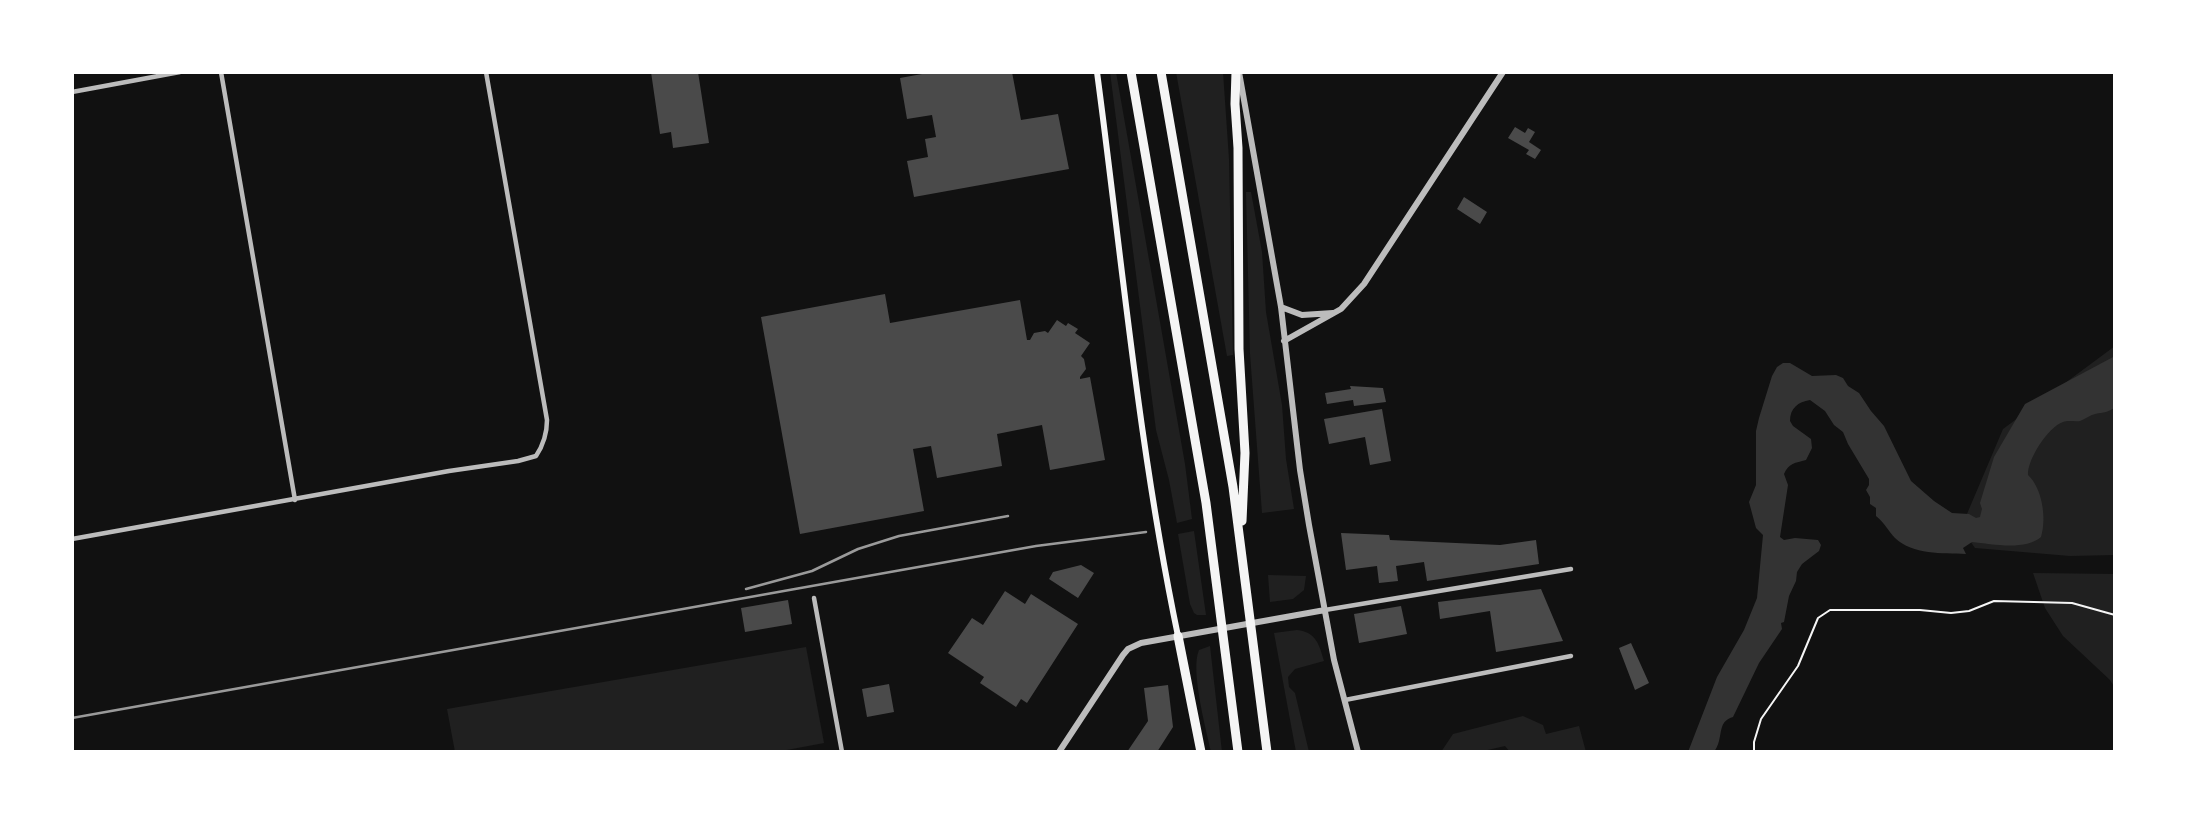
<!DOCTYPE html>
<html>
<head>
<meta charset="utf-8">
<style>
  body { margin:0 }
  #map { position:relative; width:2187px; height:824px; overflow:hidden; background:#111; font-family:Poppins,sans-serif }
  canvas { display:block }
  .frame { position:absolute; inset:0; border:74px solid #fff; pointer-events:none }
</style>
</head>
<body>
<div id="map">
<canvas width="2187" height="824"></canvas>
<div class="frame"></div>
</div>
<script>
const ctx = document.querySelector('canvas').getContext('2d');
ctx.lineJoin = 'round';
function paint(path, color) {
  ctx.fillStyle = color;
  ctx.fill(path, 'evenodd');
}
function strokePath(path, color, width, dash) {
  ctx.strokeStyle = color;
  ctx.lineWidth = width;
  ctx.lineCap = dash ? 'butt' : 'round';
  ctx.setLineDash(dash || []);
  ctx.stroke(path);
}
paint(new Path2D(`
  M 1110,72 L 1116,72 L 1185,464 L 1192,519 L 1177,523 L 1169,480 L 1156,430 Z
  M 1176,72 L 1223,72 L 1229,159 L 1233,355 L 1227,356 Z
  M 1246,192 L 1251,192 L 1262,252 L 1266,312 L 1282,405 L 1286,459 L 1294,509 L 1262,513 L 1250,354 Z
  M 2115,346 L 2115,555 L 2070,556 L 1975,548 L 1961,528 L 2003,429 Z
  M 1194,531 L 1206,615 L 1197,615 L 1194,613 L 1190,604 L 1178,534 Z
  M 2033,573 L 2115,574 L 2115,688 L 2110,680 L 2063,636 L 2045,608 Z
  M 1268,575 L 1306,576 L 1304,590 L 1293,599 L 1270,602 Z
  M 1297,630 C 1316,632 1319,644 1324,661 L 1295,669 L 1288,677 L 1289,687 L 1295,693 L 1309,752 L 1296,752 L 1274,633 Z
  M 1210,646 L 1222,752 L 1211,752 C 1206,729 1190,670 1199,650 Z
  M 806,647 L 824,743 L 776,752 L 455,752 L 447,709 Z
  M 1523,716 L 1543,725 L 1546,734 L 1579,726 L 1586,752 L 1510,752 L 1505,746 L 1479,752 L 1441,752 L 1453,734 Z`), '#202020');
paint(new Path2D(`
  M 2115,356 L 2115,407 C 2108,413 2104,412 2095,414 C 2090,415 2085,419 2080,421 C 2075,422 2068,420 2063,422 C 2048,427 2027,460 2028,475 C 2042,488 2047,518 2041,537 C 2025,551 1992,544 1972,542 L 1963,548 L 1966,554 C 1942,553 1913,555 1895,538 C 1888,531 1885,523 1876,516 L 1876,508 L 1870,504 L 1870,497 L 1866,490 L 1869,485 L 1869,479 L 1848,444 L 1843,432 L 1834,425 L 1825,411 L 1810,400 C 1798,402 1790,408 1790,421 L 1793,426 L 1811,439 L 1812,448 L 1806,460 C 1795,463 1789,463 1784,474 L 1788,485 L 1780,537 L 1784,540 L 1795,538 L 1818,540 L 1821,545 L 1819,551 L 1802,564 L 1797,572 L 1796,581 L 1789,596 L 1784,622 L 1781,623 L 1782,629 L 1759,663 L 1733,717 C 1720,721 1722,730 1719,741 C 1718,745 1716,749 1714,752 L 1688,752 L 1717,677 L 1744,630 L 1757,598 L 1763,535 L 1756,528 L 1749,502 L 1756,485 L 1756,431 L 1759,418 L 1772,376 L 1777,367 L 1783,363 L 1790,363 L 1812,376 L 1836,375 L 1843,378 L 1848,386 L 1859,393 L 1871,411 L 1884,426 L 1911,481 L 1934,501 L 1952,513 L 1969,514 L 1976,518 L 1980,517 L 1982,509 L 1980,503 L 1994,457 L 2025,404 Z`), '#333');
paint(new Path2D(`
  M 651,72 L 698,72 L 709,143 L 673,148 L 671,132 L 660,134 Z
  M 933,72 L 1012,72 L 1021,120 L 1058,114 L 1069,169 L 914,197 L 907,161 L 928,157 L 925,139 L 936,137 L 932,115 L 907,119 L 900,78 Z
  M 1515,127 L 1525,133 L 1528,128 L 1535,132 L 1529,142 L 1541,150 L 1535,159 L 1526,154 L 1529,150 L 1508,138 Z
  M 1464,197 L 1487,212 L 1480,224 L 1457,209 Z
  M 885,294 L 890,323 L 1020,300 L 1027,340 L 1030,340 L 1034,333 L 1045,331 L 1048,333 L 1057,320 L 1066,326 L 1068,323 L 1078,329 L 1075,333 L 1090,343 L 1081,356 L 1084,359 L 1086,369 L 1080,377 L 1080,379 L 1090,377 L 1105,460 L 1050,470 L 1042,425 L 997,434 L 1002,466 L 937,478 L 931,446 L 913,449 L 924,511 L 800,534 L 761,317 Z
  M 1350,386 L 1383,388 L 1386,402 L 1354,406 L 1353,400 L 1327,404 L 1325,393 L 1351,389 Z
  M 1382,409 L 1391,461 L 1370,465 L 1365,437 L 1329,444 L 1324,419 Z
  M 1341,533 L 1389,535 L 1390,540 L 1500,545 L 1536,540 L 1539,564 L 1427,581 L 1424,562 L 1396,566 L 1398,581 L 1379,583 L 1377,566 L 1346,570 Z
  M 1081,565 L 1094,573 L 1078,598 L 1049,579 L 1053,572 Z
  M 1541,589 L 1563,641 L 1496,652 L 1490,611 L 1440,619 L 1438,602 Z
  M 1005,591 L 1025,604 L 1031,594 L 1078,624 L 1027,703 L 1021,699 L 1016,707 L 980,683 L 984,677 L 948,653 L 972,618 L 983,625 Z
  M 788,600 L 792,624 L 745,632 L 741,608 Z
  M 1401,606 L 1407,634 L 1359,643 L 1354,614 Z
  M 1631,643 L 1649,683 L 1635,690 L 1619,648 Z
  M 889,684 L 894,712 L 867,717 L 862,689 Z
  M 1168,685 L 1173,727 L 1157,752 L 1127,752 L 1148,721 L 1144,688 Z`), '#4a4a4a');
strokePath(new Path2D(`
  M 1754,752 L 1754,742 L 1761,719 L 1798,666 L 1818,618 L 1830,610 L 1920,610 L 1951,613 L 1969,611 L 1994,601 L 2034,602 L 2072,603 L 2115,615`), '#f5f5f5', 2);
strokePath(new Path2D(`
  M 221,72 L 295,500
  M 72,92 L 180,72
  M 72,539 L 449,471 L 518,461 L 536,456 C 544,444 547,434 547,420 L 486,72
  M 814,598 L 842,752
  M 1325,610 L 1571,569
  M 1345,700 L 1571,656`), '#bcbcbc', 4.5);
strokePath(new Path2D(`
  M 1239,72 L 1281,307 L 1300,470 L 1309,525 L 1334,660 L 1358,752
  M 1281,307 L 1302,315 L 1333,313
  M 1284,341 L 1341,309 L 1364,284 L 1503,72
  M 1059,752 L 1123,655 L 1128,649 L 1141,643 L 1325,610`), '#bcbcbc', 6);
strokePath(new Path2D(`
  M 1097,72 C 1122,260 1139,450 1178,636`), '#f5f5f5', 6);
strokePath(new Path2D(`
  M 1131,72 L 1206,503 L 1238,752
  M 1161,72 L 1233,487 L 1267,752
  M 1236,72 L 1235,104 L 1238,148 L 1239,349 L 1245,453 L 1242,521
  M 1178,636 L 1201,752`), '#f5f5f5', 9);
strokePath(new Path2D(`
  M 746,589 L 812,571 L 858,549 L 899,536 L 1008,516
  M 72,718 L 1036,546 L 1146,532`), '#9a9a9a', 2.5);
</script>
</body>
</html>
